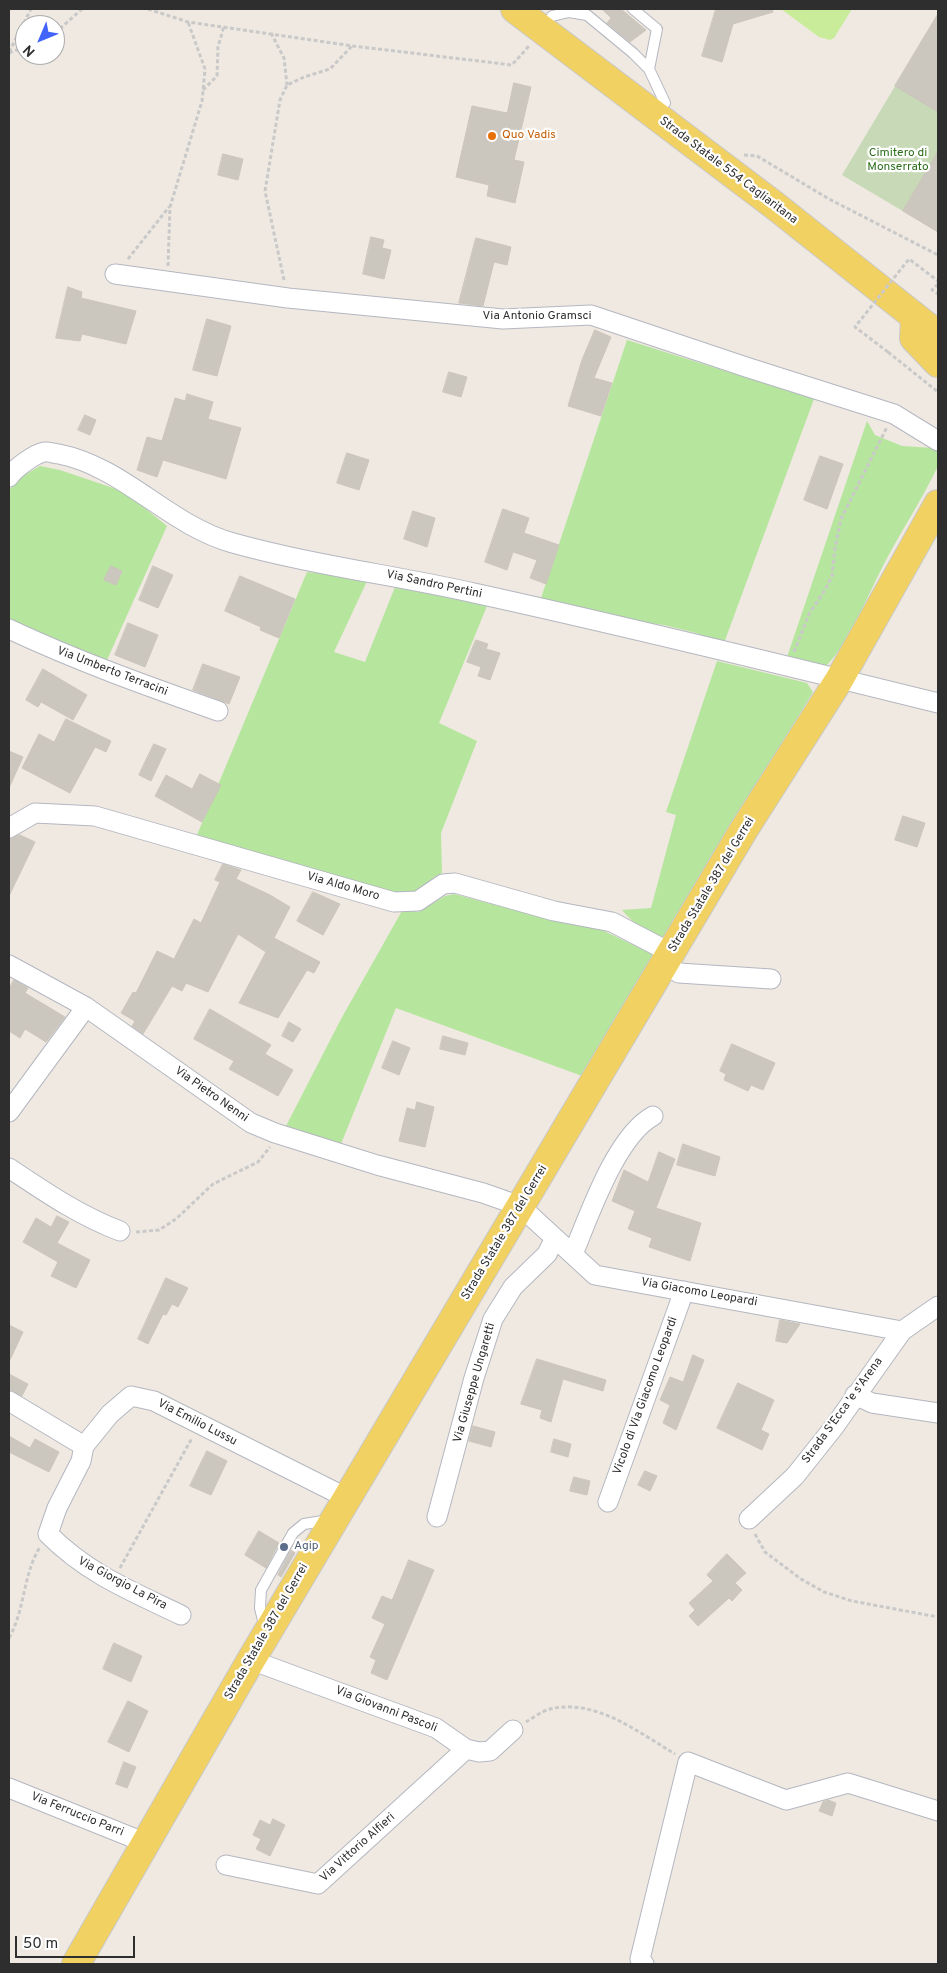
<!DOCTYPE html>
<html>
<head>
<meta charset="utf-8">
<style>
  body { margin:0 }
  #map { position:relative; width:947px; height:1973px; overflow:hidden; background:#efe9e1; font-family:Overpass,sans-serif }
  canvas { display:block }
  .frame { position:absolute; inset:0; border:10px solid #2e2e2e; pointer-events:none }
  .north { position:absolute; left:15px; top:15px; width:50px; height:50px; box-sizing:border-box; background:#fff; border:1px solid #ababab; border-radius:50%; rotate:225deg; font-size:14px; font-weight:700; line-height:20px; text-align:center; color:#2e2e2e }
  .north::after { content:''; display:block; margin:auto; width:18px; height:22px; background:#4264fb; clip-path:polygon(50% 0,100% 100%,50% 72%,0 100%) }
  .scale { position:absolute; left:15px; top:1936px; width:120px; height:22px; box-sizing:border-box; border:2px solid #2e2e2e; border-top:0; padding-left:6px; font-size:15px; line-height:18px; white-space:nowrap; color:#2e2e2e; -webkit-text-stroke:4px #fff; paint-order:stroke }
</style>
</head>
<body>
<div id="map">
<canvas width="947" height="1973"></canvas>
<div class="frame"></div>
<div class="north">N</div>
<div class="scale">50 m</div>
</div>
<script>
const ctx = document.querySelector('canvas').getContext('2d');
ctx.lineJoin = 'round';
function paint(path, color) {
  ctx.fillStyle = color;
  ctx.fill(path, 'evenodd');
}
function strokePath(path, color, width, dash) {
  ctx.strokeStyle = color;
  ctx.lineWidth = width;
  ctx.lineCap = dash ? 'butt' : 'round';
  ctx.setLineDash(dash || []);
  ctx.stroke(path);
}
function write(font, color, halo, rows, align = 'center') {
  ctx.font = font + ' Overpass,sans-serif';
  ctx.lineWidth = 4.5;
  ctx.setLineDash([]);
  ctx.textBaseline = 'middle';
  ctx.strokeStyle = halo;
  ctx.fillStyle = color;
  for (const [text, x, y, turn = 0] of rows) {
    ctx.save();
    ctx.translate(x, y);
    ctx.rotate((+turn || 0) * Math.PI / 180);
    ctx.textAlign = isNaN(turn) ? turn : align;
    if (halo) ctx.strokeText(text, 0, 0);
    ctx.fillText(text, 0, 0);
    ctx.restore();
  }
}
paint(new Path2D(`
  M 627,340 L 814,399 L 724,643 L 696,633 L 664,625 L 630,621 L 541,598 Z
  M 867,421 L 875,435 L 902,446 L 933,448 L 938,452 L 938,466 C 922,500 901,531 884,564 C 867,596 849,645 823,669 L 786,660 Z
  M 40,466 L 60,470 L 125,492 L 167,526 L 107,660 L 53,641 L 9,619 L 9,490 L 23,476 Z
  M 307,572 L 368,579 L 334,652 L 365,662 L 395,587 L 487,606 L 439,723 L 477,741 L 441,833 L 442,873 L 434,877 L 422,891 L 406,895 L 364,885 L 197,835 Z
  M 717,661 L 807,683 L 813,692 L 663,939 C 646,932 634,924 622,910 L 651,908 L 676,815 L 666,812 Z
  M 454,894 L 563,923 L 600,929 L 658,957 L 585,1077 L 396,1008 L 341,1144 L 285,1128 L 341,1019 L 403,909 L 418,912 L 445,896 Z`), '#b6e59e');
paint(new Path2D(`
  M 938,14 L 938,232 L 842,175 Z`), '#c8d9b8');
paint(new Path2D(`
  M 781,9 L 852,9 L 834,38 L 830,40 L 819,37 Z`), '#c9ec9a');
const building = new Path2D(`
  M 602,9 L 621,9 L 646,30 L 630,42 L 607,23 L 611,18 Z
  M 716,9 L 772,9 L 773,12 L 733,24 L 722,62 L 702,56 Z
  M 938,14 L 938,112 L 895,86 Z
  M 514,83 L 531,87 L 514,160 L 524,162 L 515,203 L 487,196 L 489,185 L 456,177 L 472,106 L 507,113 Z
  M 938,152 L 938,232 L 903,211 Z
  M 223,154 L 243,159 L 238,180 L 218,175 Z
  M 371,237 L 384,240 L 382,248 L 391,250 L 384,279 L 363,274 Z
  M 476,238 L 511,247 L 507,265 L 494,262 L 483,306 L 459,303 Z
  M 68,287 L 82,292 L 81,298 L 136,311 L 126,344 L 82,334 L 80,341 L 56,338 Z
  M 207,319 L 231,326 L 217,376 L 193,370 Z
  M 595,330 L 611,337 L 594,378 L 612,383 L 601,416 L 568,406 L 582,360 Z
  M 449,372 L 467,377 L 461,397 L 443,392 Z
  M 187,394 L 213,402 L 208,419 L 241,428 L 226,479 L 163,460 L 157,477 L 137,470 L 147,437 L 162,441 L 175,398 L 185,401 Z
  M 85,415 L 96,420 L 90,435 L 78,430 Z
  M 347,453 L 369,460 L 359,490 L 337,483 Z
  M 820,456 L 843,464 L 827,509 L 804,500 Z
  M 503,509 L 529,518 L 524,533 L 559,545 L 546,584 L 530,578 L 537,560 L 513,552 L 507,570 L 485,562 Z
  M 413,511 L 435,518 L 427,547 L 404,539 Z
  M 111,566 L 122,571 L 116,585 L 104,580 Z
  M 153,566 L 173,575 L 158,608 L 139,600 Z
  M 240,576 L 295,599 L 279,638 L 260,630 L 261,627 L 225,611 Z
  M 128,623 L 158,635 L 145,667 L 115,655 Z
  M 476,640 L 488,644 L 486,649 L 500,653 L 490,680 L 478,676 L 481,667 L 467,662 Z
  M 203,664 L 240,677 L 229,704 L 193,690 Z
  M 43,669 L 87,695 L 73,720 L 41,702 L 38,707 L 26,700 Z
  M 66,719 L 111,741 L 106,752 L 95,747 L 70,793 L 22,768 L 39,734 L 54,742 Z
  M 154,744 L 166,749 L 151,781 L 139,775 Z
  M 9,751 L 23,757 L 9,788 Z
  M 200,774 L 221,785 L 202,822 L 155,796 L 166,775 L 192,789 Z
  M 903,816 L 925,823 L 917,847 L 895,840 Z
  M 20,835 L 35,842 L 9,896 L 9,839 Z
  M 223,864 L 241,870 L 236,879 L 270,895 L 290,907 L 274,938 L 320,962 L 314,973 L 307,970 L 278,1018 L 239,1003 L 266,952 L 238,934 L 208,992 L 186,983 L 182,991 L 172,986 L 143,1034 L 132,1026 L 135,1021 L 121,1013 L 133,992 L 136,993 L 157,951 L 174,959 L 194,919 L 201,923 L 220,882 L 215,880 Z
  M 313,892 L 340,904 L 323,935 L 297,921 Z
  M 14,980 L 28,988 L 25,993 L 65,1017 L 46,1042 L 25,1029 L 20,1038 L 9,1031 L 9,989 Z
  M 210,1009 L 271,1045 L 265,1054 L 293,1070 L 278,1096 L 229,1069 L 234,1061 L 194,1039 Z
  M 289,1022 L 301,1029 L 293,1042 L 282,1036 Z
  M 443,1036 L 468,1043 L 465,1055 L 440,1049 Z
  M 393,1041 L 410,1048 L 399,1075 L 382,1068 Z
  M 732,1044 L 775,1063 L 763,1090 L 751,1085 L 748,1091 L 724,1080 L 726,1074 L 720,1071 Z
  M 417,1102 L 434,1107 L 425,1147 L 399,1141 L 407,1108 L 415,1110 Z
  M 683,1144 L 720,1157 L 715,1176 L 677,1165 Z
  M 659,1152 L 675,1159 L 656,1208 L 701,1223 L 690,1261 L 649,1247 L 652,1238 L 628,1229 L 635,1211 L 612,1201 L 624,1170 L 648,1182 Z
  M 57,1216 L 69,1222 L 57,1243 L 90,1260 L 76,1288 L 51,1276 L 58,1262 L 23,1242 L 36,1218 L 51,1227 Z
  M 166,1278 L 188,1288 L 178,1307 L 172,1304 L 166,1315 L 163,1314 L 148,1344 L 138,1339 Z
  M 780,1320 L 800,1324 L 787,1343 L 776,1341 Z
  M 9,1325 L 23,1332 L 9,1362 Z
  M 693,1355 L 704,1360 L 676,1430 L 663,1423 L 670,1405 L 660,1400 L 670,1377 L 683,1382 Z
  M 537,1359 L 606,1380 L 603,1391 L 563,1379 L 551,1422 L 540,1418 L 542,1410 L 521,1404 Z
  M 9,1374 L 28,1384 L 22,1396 L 9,1390 Z
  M 738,1383 L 774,1400 L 761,1430 L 769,1434 L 762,1450 L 717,1428 Z
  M 473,1426 L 495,1432 L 491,1447 L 469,1441 Z
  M 9,1436 L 30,1448 L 35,1439 L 59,1452 L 49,1472 L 9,1452 Z
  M 554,1439 L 571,1444 L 568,1457 L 551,1452 Z
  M 207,1451 L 227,1461 L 211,1495 L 190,1486 Z
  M 645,1471 L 657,1476 L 650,1491 L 638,1485 Z
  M 574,1477 L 590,1481 L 587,1495 L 570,1491 Z
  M 259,1531 L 279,1543 L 266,1568 L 245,1555 Z
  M 291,1550 L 295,1553 L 281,1577 L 278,1575 Z
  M 727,1554 L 746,1573 L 735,1583 L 742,1590 L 732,1601 L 729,1598 L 698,1626 L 689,1616 L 695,1610 L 689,1603 L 713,1581 L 707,1575 Z
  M 409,1560 L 434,1570 L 387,1680 L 371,1673 L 376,1660 L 370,1657 L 385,1624 L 372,1618 L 382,1596 L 392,1600 Z
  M 114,1643 L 142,1656 L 131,1682 L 103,1669 Z
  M 128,1701 L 148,1711 L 129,1752 L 108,1742 Z
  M 124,1762 L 136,1767 L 127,1788 L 116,1784 Z
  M 828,1800 L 836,1803 L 832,1816 L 819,1811 L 823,1802 Z
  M 273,1819 L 285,1825 L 270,1856 L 256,1849 L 261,1839 L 253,1835 L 260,1820 L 270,1825 Z`);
paint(building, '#cbc7bf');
strokePath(building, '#cbc5ba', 1);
const service = new Path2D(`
  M 633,9 L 657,29 L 649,69
  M 552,16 L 569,12 L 587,15 L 633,53 L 649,69 L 665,103
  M 265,1628 L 260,1608 L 261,1590 L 293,1533 L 304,1524 L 329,1520`);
const minor = new Path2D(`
  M 115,274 L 288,298 L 503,319 L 591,315 L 746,367 L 894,414 L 938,441
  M 9,477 C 14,469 34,454 44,452 C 48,451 55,454 59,454 C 124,467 170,526 233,543 C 312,565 394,575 474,593 C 629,627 784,665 938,703
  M 9,629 C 77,661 147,686 218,711
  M 9,828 L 35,813 L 95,816 L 394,902 L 418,901 L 443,884 L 455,883 L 554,911 L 612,922 L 671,953
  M 664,964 L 679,973 L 771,979
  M 9,965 L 86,1007 L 251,1123 L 275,1133 L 377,1165 L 483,1193 L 520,1206 L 595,1275 L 902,1331
  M 9,1112 L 86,1007
  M 9,1168 C 45,1192 80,1216 120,1231
  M 573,1254 C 589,1216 616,1136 653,1116
  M 855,1395 L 872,1403 L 938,1413
  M 9,1401 L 84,1446 L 110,1414 L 131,1396 L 154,1401 L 347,1498
  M 84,1446 L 81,1461 L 57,1508 L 48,1534 C 88,1574 131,1591 181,1615
  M 608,1502 L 684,1291
  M 437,1517 L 474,1378 L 493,1319 L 513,1287 L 547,1254 L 555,1238
  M 749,1519 L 795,1476 L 834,1427 L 902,1331 L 938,1306
  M 251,1660 L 436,1728 L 466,1749 L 479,1752 L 490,1751 L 513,1730
  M 9,1788 L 146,1843
  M 226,1865 L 318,1884 L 466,1749
  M 644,1964 L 640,1959 L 688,1762 L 786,1800 L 848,1783 L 938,1811`);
const primary = new Path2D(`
  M 515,9 L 774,205 L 938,335
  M 915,318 L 914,338 L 938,363
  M 76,1964 L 251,1660 L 743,831 L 839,680 L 938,504`);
strokePath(service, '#b4b7c1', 12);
strokePath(minor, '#b4b7c1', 21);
strokePath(primary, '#c9c9c9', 30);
strokePath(new Path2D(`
  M 148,9 L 188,22 L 353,46 L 512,65 L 529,46
  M 55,33 L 82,9
  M 271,33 L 284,58 L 287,85
  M 9,52 L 31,9
  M 9,53 L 25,47
  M 203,90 L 217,76 L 218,47 L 224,26
  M 744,155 L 757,156 L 829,199 L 938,255
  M 128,259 L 169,207
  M 168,266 L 170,207 L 202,101 L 205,69 L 188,22
  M 284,280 L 265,191 L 280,100 L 287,85 L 304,77 L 330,69 L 352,46
  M 938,284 L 932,290 L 938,294
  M 888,352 L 938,392
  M 794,652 L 809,614 L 825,590 L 832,576 L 835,548 L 841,519 L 887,427
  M 136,1232 L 159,1230 L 176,1219 L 213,1184 L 258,1162 L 270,1147
  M 755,1534 L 765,1552 L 801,1579 L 824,1592 L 852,1601 L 938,1617
  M 120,1568 L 192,1438
  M 9,1638 C 25,1610 23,1574 40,1547
  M 526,1722 C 533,1718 542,1711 550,1709 C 595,1698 638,1732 675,1754`), '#c9c9c9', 3, [4, 2.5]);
strokePath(service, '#fff', 10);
strokePath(minor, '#fff', 19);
strokePath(primary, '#f2d163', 28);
strokePath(new Path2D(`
  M 888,352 L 855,327 L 909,259 L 938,281`), '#c9c9c9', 3, [4, 2.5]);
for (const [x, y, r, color] of [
  [492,136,5,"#e8710a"],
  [284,1547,5,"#5c6f8a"]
]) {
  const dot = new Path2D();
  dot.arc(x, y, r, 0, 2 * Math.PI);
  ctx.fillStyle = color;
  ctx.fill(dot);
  strokePath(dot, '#fff', 2);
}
write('12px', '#c56008', '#fff', [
  ["Quo Vadis",502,136]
], 'left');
write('12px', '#2c6e1b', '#fff', [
  ["Cimitero di",898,154],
  ["Monserrato",898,168]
]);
write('12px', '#2e2e2e', '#fff', [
  ["Strada Statale 554 Cagliaritana",728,171,37],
  ["Via Antonio Gramsci",537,317],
  ["Via Sandro Pertini",434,585,12],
  ["Via Umberto Terracini",112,672,21],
  ["Strada Statale 387 del Gerrei",712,885,-59],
  ["Via Aldo Moro",343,887,16],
  ["Via Pietro Nenni",211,1095,35],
  ["Strada Statale 387 del Gerrei",505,1233,-59],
  ["Via Giacomo Leopardi",699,1293,10],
  ["Via Giuseppe Ungaretti",475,1383,-74],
  ["Vicolo di Via Giacomo Leopardi",646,1396,-70],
  ["Strada S'Ecca 'e s'Arena",843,1411,-54],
  ["Via Emilio Lussu",197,1423,27],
  ["Via Giorgio La Pira",122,1584,28],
  ["Strada Statale 387 del Gerrei",267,1632,-60],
  ["Via Giovanni Pascoli",386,1710,21],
  ["Via Ferruccio Parri",77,1815,22],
  ["Via Vittorio Alfieri",358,1848,-42]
]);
write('12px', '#4e5e75', '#fff', [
  ["Agip",294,1547]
], 'left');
</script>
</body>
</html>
